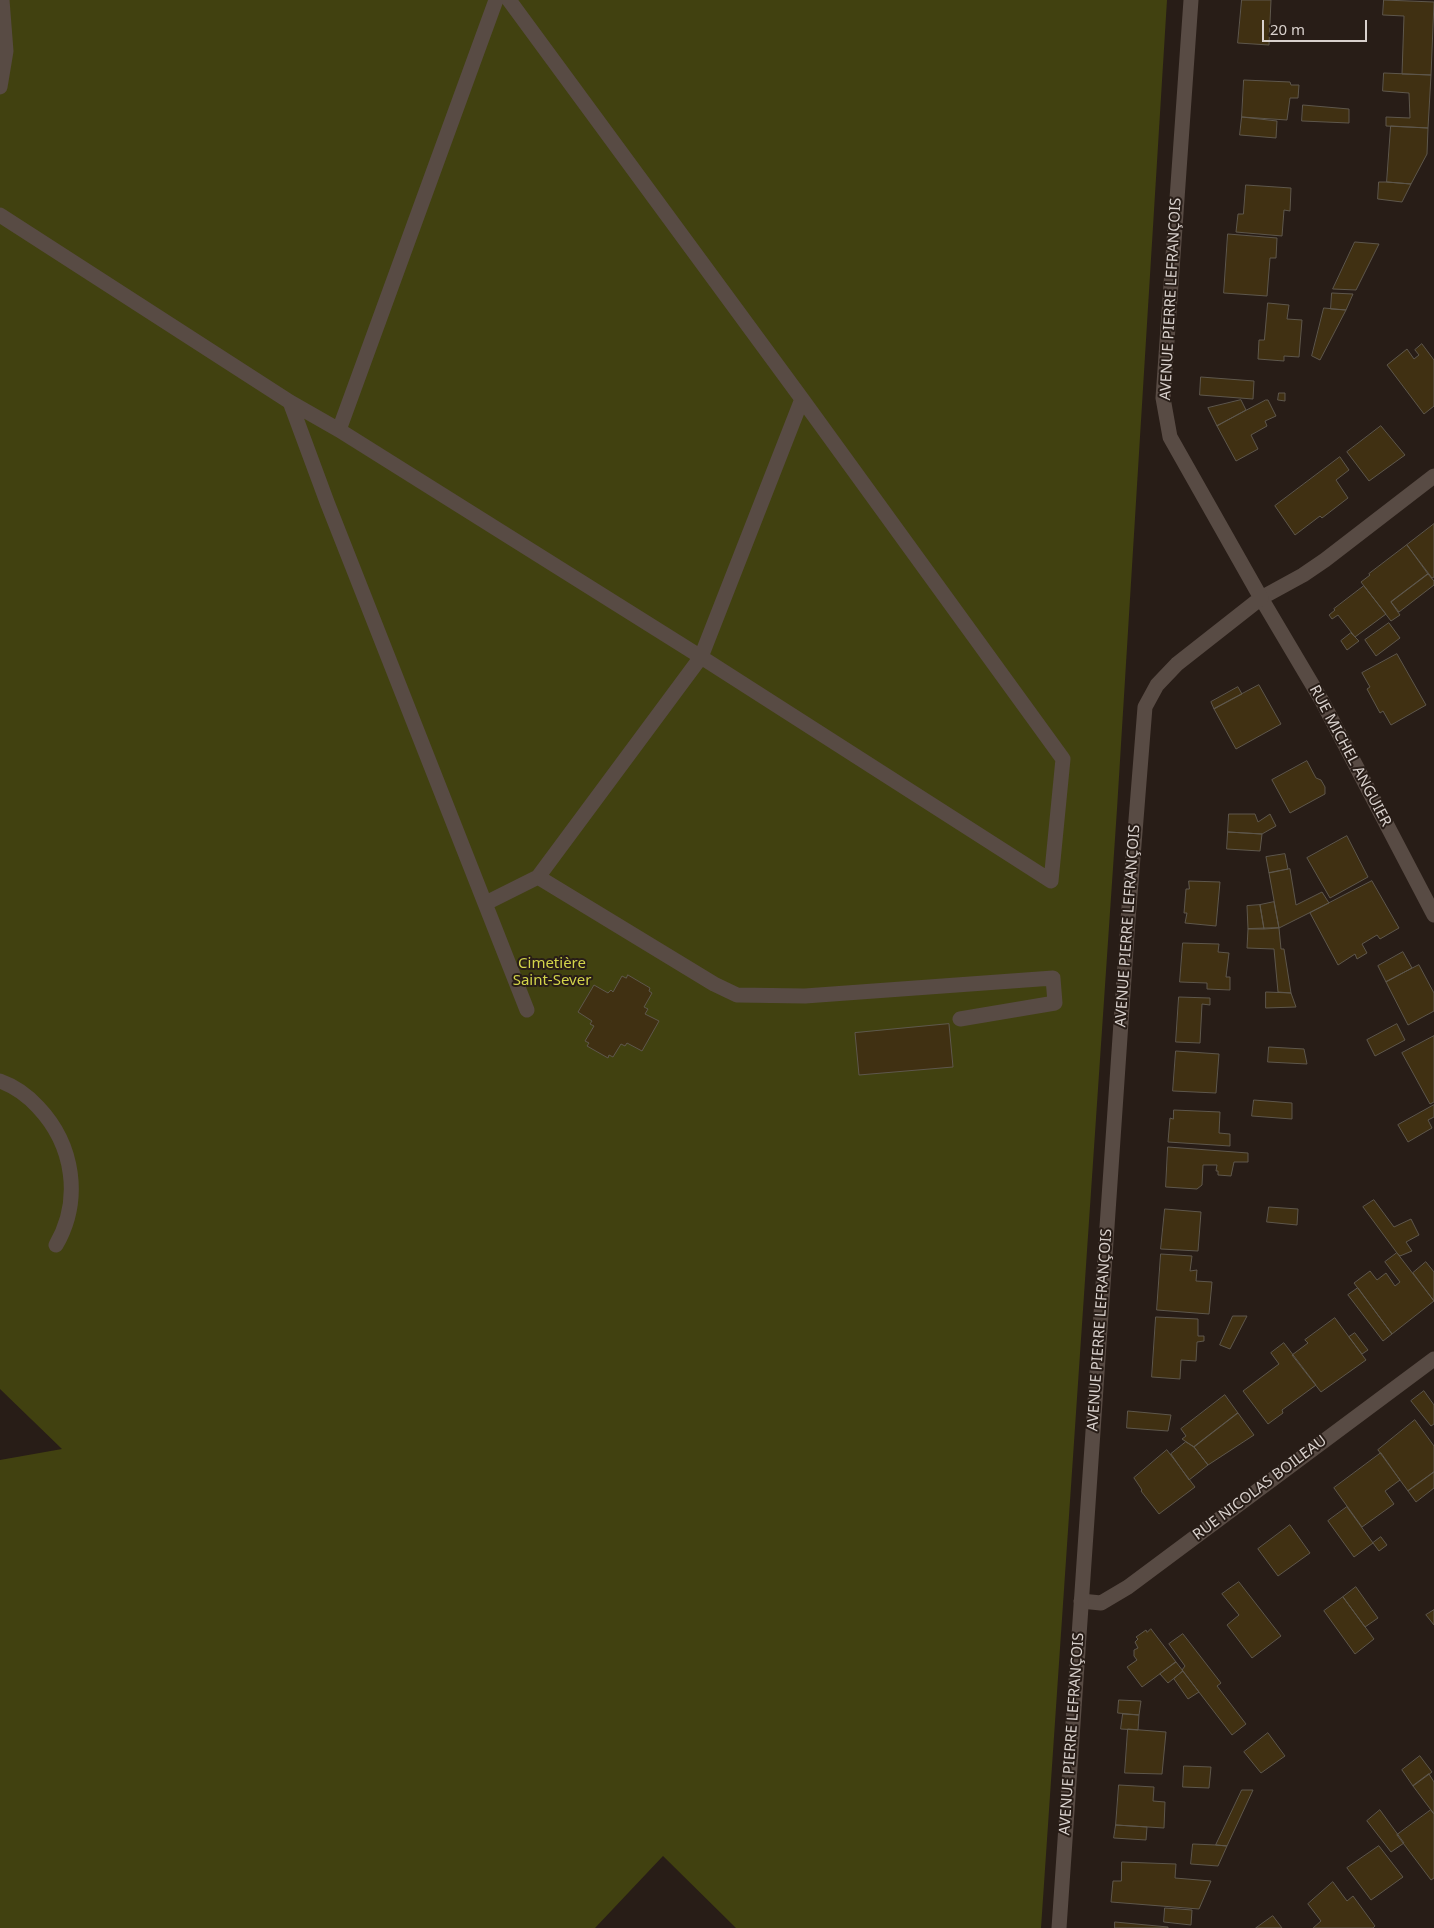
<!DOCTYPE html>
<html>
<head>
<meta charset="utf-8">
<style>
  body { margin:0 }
  #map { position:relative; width:1434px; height:1928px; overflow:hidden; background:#281d17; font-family:"Noto Sans",sans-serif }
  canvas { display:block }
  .scale { position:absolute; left:1262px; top:20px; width:105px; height:22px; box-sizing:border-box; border:2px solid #d9d1cd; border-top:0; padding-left:6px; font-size:15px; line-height:18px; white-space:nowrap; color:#d9d1cd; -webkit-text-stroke:4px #281d17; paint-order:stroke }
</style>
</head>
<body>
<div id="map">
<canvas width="1434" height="1928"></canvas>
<div class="scale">20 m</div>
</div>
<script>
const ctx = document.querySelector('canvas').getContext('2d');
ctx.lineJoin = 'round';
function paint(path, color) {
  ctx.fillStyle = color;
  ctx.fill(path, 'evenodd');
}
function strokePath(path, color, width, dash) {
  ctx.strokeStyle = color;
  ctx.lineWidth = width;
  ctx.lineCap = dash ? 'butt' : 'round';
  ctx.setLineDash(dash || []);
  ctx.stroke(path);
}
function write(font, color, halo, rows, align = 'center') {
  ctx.font = font + ' "Noto Sans",sans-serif';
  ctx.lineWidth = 4;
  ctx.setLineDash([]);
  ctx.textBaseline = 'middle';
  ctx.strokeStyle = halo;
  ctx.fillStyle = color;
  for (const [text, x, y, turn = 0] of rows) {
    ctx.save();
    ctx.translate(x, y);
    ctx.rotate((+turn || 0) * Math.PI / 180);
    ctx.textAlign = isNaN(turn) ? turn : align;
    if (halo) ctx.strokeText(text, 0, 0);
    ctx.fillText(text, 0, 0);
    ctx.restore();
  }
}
paint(new Path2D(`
  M 0,0 L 1167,0 L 1117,809 L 1041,1928 L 736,1928 L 663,1856 L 595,1928 L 0,1928 L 0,1460 L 62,1449 L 0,1389 Z`), '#414110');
const building = new Path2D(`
  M 1242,0 L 1271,0 L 1269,45 L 1238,43 Z
  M 1384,0 L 1434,2 L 1431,75 L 1402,74 L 1404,16 L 1383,15 Z
  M 1384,73 L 1431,75 L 1428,128 L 1386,126 L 1386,117 L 1410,118 L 1409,93 L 1383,91 Z
  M 1244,80 L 1290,82 L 1291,85 L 1299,85 L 1298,98 L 1290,98 L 1287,120 L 1242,117 Z
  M 1303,105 L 1349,109 L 1349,123 L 1302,121 Z
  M 1242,117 L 1277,121 L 1276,138 L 1240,135 Z
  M 1391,126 L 1428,128 L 1427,154 L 1411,184 L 1387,182 Z
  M 1379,182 L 1387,182 L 1411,184 L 1402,202 L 1378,199 Z
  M 1246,185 L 1291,188 L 1290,211 L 1284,210 L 1282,236 L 1236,232 L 1238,214 L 1243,214 Z
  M 1228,234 L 1277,238 L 1276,258 L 1270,258 L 1267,296 L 1224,293 Z
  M 1355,242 L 1379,244 L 1356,290 L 1333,289 Z
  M 1332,293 L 1353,294 L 1346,310 L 1331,309 Z
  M 1268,303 L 1289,305 L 1287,319 L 1302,320 L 1299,357 L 1284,356 L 1284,361 L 1258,359 L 1259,340 L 1264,340 Z
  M 1324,308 L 1346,310 L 1320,360 L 1312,356 Z
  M 1422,344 L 1434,360 L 1434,406 L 1424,414 L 1387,365 L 1407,349 L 1414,359 L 1419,355 L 1415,350 Z
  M 1201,377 L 1254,381 L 1253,399 L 1200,395 Z
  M 1279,393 L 1285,393 L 1285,401 L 1278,400 Z
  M 1241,400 L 1246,410 L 1217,426 L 1208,408 Z
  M 1266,400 L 1268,400 L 1276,416 L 1265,421 L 1267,426 L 1251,435 L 1258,449 L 1236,461 L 1217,426 Z
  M 1381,426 L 1405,455 L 1369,481 L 1347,452 Z
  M 1340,457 L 1349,470 L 1336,480 L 1348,498 L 1322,518 L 1320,516 L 1295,535 L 1275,506 Z
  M 1434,524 L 1434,577 L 1432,578 L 1407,545 Z
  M 1407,545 L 1428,574 L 1391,602 L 1400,615 L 1391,621 L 1361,582 L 1370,575 L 1369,574 Z
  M 1428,574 L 1434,581 L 1434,585 L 1399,612 L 1391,602 Z
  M 1364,586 L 1386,614 L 1355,637 L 1338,615 L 1332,619 L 1329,615 L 1335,610 L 1334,609 Z
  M 1389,623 L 1400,638 L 1376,656 L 1365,640 Z
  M 1351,633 L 1359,641 L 1347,650 L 1341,641 Z
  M 1397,654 L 1426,705 L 1391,725 L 1383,711 L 1380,713 L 1367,689 L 1370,687 L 1362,673 Z
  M 1259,685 L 1281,724 L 1236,749 L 1214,709 Z
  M 1238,687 L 1242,694 L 1214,709 L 1211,702 Z
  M 1307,761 L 1316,778 L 1321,780 L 1325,787 L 1325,794 L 1290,813 L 1272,780 Z
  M 1229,814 L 1255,814 L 1258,822 L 1270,814 L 1276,826 L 1262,834 L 1228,832 Z
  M 1228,832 L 1262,834 L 1260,851 L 1227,849 Z
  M 1347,836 L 1368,877 L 1330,898 L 1307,858 Z
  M 1285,854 L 1288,869 L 1269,873 L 1266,857 Z
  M 1290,869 L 1296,905 L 1322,892 L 1329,903 L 1279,928 L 1269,873 Z
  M 1189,881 L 1220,882 L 1216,926 L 1185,923 L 1187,913 L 1184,913 L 1186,889 L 1189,889 Z
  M 1372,881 L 1399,928 L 1380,939 L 1377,935 L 1362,944 L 1367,953 L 1357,959 L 1355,954 L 1338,965 L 1310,913 Z
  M 1274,902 L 1279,928 L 1264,929 L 1260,905 Z
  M 1260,905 L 1264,929 L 1248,929 L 1247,906 Z
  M 1279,928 L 1281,949 L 1284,949 L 1291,993 L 1278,992 L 1274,949 L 1247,948 L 1248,929 Z
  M 1183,943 L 1219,944 L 1218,952 L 1229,953 L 1226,977 L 1230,977 L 1230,990 L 1207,989 L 1207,983 L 1180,982 Z
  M 1403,952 L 1412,968 L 1386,982 L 1378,966 Z
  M 1419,965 L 1434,993 L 1434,1011 L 1408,1025 L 1386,982 Z
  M 628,975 L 650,988 L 649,991 L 652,993 L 644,1007 L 648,1009 L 645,1014 L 659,1021 L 642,1051 L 627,1043 L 625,1046 L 621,1044 L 613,1057 L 609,1055 L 608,1058 L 587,1046 L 589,1043 L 585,1041 L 594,1026 L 590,1024 L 592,1021 L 578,1012 L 594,985 L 608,993 L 611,990 L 613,992 L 622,976 L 626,978 Z
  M 1266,992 L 1291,993 L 1296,1007 L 1266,1008 Z
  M 1179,997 L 1210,998 L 1210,1005 L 1202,1004 L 1200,1043 L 1176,1042 Z
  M 949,1024 L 953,1067 L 859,1075 L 855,1033 Z
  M 1397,1024 L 1405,1040 L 1375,1056 L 1367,1040 Z
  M 1434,1036 L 1434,1102 L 1430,1104 L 1402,1053 Z
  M 1269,1047 L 1304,1049 L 1307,1064 L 1268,1062 Z
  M 1176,1051 L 1219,1054 L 1216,1093 L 1173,1091 Z
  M 1254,1100 L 1292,1103 L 1292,1119 L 1252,1116 Z
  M 1434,1105 L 1434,1117 L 1428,1120 L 1432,1128 L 1408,1142 L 1398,1125 Z
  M 1174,1110 L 1220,1112 L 1219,1133 L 1230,1134 L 1230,1146 L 1168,1142 L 1170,1118 L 1173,1119 Z
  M 1168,1147 L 1248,1153 L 1248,1162 L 1234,1162 L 1231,1176 L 1218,1175 L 1218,1171 L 1216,1171 L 1217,1165 L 1203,1165 L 1202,1185 L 1197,1189 L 1166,1187 Z
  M 1374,1200 L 1394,1227 L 1411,1219 L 1419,1235 L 1406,1242 L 1412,1251 L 1400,1256 L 1397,1253 L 1363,1207 Z
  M 1269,1207 L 1298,1209 L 1297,1225 L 1267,1222 Z
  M 1165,1209 L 1201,1212 L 1198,1251 L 1161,1249 Z
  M 1397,1253 L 1434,1301 L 1392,1334 L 1354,1283 L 1370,1271 L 1377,1280 L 1386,1273 L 1395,1286 L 1400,1282 L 1385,1262 Z
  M 1161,1254 L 1192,1256 L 1190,1271 L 1197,1270 L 1196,1281 L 1212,1282 L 1209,1314 L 1157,1310 Z
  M 1426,1262 L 1434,1272 L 1434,1301 L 1413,1273 Z
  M 1358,1288 L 1392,1334 L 1383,1341 L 1348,1295 Z
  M 1233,1316 L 1247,1316 L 1230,1349 L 1220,1345 Z
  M 1156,1317 L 1198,1319 L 1198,1336 L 1204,1336 L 1204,1341 L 1197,1342 L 1196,1361 L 1181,1360 L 1180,1379 L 1152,1377 Z
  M 1335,1318 L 1366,1360 L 1321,1392 L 1292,1355 L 1308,1343 L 1305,1340 Z
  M 1355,1333 L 1368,1350 L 1362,1354 L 1349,1337 Z
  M 1284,1343 L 1316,1385 L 1282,1410 L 1283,1413 L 1268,1424 L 1243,1391 L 1279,1364 L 1271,1353 Z
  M 1424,1391 L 1434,1405 L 1434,1424 L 1431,1426 L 1411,1401 Z
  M 1225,1395 L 1238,1413 L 1194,1447 L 1182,1439 L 1186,1436 L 1181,1429 Z
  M 1128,1411 L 1171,1415 L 1168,1431 L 1127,1428 Z
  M 1238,1413 L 1254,1435 L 1208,1465 L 1194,1447 Z
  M 1415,1420 L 1434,1446 L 1434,1472 L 1408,1491 L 1378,1450 Z
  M 1186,1442 L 1194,1447 L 1208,1465 L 1189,1480 L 1171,1454 Z
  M 1167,1450 L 1195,1487 L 1159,1514 L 1141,1491 L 1142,1490 L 1134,1478 Z
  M 1381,1453 L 1400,1480 L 1385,1491 L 1394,1504 L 1362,1527 L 1334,1488 Z
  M 1434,1472 L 1434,1488 L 1416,1502 L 1408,1491 Z
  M 1347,1507 L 1373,1543 L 1354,1557 L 1328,1521 Z
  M 1290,1525 L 1310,1553 L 1278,1576 L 1258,1549 Z
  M 1381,1537 L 1387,1545 L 1379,1551 L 1373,1543 Z
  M 1239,1582 L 1281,1636 L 1252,1658 L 1227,1625 L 1239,1615 L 1222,1594 Z
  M 1356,1587 L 1378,1618 L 1365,1627 L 1343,1597 Z
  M 1343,1597 L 1374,1639 L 1355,1654 L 1324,1611 Z
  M 1434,1610 L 1434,1625 L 1426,1615 Z
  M 1151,1629 L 1176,1662 L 1142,1687 L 1127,1667 L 1137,1660 L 1134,1656 L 1134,1650 L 1138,1648 L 1135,1642 L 1138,1639 L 1136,1637 L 1146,1630 L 1147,1632 Z
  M 1183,1634 L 1221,1683 L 1217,1686 L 1246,1724 L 1232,1735 L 1182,1670 L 1185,1666 L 1169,1644 Z
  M 1176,1662 L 1183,1671 L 1168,1683 L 1160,1674 Z
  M 1183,1671 L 1199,1692 L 1188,1699 L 1174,1679 Z
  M 1119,1700 L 1141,1701 L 1139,1715 L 1118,1713 Z
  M 1123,1714 L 1139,1715 L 1138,1730 L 1121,1729 Z
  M 1128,1729 L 1166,1732 L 1162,1774 L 1125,1773 Z
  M 1268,1733 L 1285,1756 L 1261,1773 L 1244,1752 Z
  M 1420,1756 L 1432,1772 L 1413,1786 L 1402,1770 Z
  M 1184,1766 L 1211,1767 L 1209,1788 L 1183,1787 Z
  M 1429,1774 L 1434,1782 L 1434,1814 L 1413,1786 Z
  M 1119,1785 L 1154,1787 L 1153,1801 L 1165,1802 L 1164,1828 L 1116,1825 Z
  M 1242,1790 L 1253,1790 L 1227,1846 L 1216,1845 Z
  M 1380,1810 L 1404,1843 L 1391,1852 L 1367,1821 Z
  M 1431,1810 L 1434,1814 L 1434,1878 L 1431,1880 L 1397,1835 Z
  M 1116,1825 L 1147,1827 L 1146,1840 L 1114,1838 Z
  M 1193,1844 L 1216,1845 L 1227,1846 L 1218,1866 L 1191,1864 Z
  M 1379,1846 L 1403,1877 L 1371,1900 L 1347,1868 Z
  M 1122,1862 L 1176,1864 L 1175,1878 L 1211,1881 L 1199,1909 L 1111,1902 L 1113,1881 L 1121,1881 Z
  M 1333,1882 L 1347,1901 L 1353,1896 L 1375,1926 L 1373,1928 L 1313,1928 L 1321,1921 L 1308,1904 Z
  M 1165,1908 L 1192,1910 L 1191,1925 L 1164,1922 Z
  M 1273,1916 L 1282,1928 L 1256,1928 Z
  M 1115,1922 L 1168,1927 L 1168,1928 L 1115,1928 Z`);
paint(building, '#403012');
strokePath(building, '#5e574c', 1);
strokePath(new Path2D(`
  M 0,87 L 6,51 L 2,0
  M 0,215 L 290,402 L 339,430 L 701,657 L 1051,881 L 1063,759 L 802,399 L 509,0
  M 290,402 L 327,502 L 527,1010
  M 339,430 L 496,0
  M 538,877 L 714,984 L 737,995 L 805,996 L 1053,978 L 1055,1003 L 960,1019
  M 486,903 L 538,877 L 701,657 L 802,399
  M 0,1081 C 14,1086 28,1096 38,1107 C 74,1145 82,1200 56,1245`), '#584b44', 15);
strokePath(new Path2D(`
  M 1434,476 L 1325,560 L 1303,575 L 1261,598 L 1322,701 L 1434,915
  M 1081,1601 L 1101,1603 L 1128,1587 L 1434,1359`), '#584b44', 15);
strokePath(new Path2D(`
  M 1059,1928 L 1128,920 L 1145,707 L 1157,685 L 1177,664 L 1261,598 L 1170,437 L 1163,398 L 1191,0`), '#584b44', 15);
write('15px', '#d9d1cd', '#281d17', [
  ["AVENUE PIERRE LEFRANÇOIS",1171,299,-87],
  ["RUE MICHEL ANGUIER",1350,756,62],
  ["AVENUE PIERRE LEFRANÇOIS",1128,926,-86],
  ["AVENUE PIERRE LEFRANÇOIS",1100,1330,-86],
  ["RUE NICOLAS BOILEAU",1260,1488,-37],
  ["AVENUE PIERRE LEFRANÇOIS",1072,1734,-86]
]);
write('15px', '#d3d44a', '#281d17', [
  ["Cimetière",552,964],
  ["Saint-Sever",552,981]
]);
</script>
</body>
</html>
